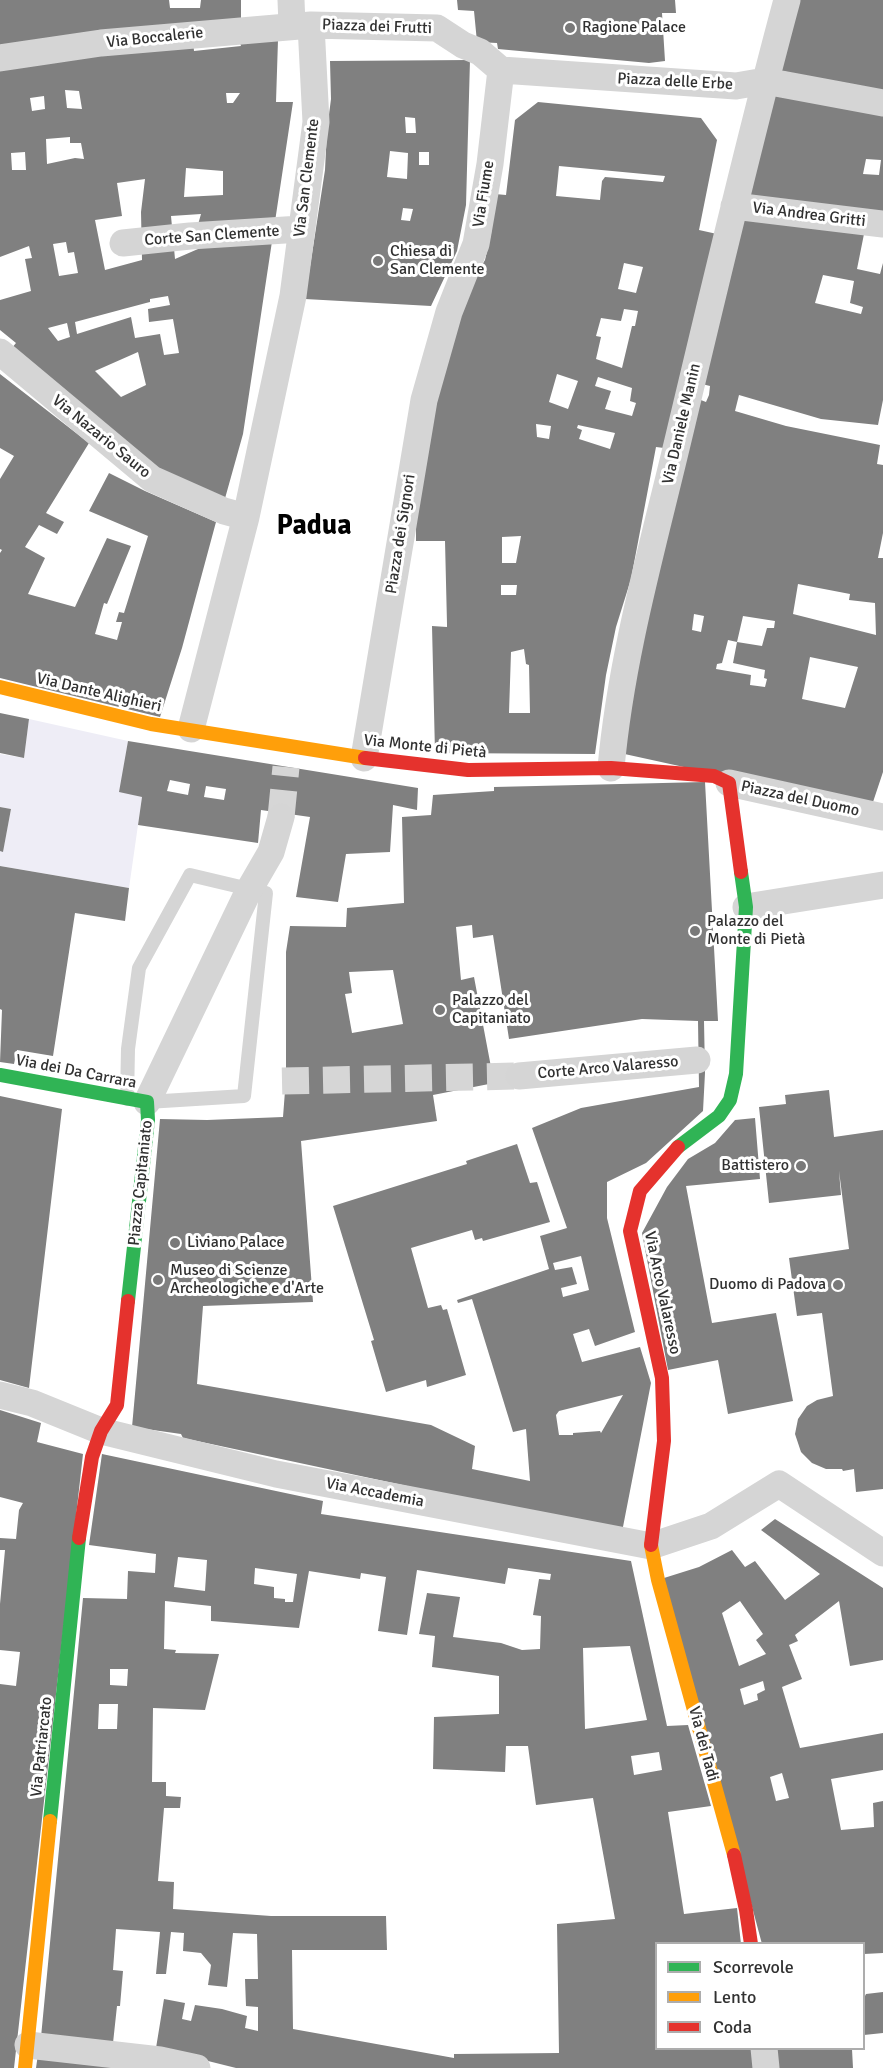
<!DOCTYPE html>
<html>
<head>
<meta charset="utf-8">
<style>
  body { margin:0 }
  #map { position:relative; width:883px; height:2068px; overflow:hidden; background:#fff; font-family:Signika,sans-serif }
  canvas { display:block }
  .legend { position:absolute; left:655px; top:1942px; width:210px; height:108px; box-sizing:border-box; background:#fff; border:2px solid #adadad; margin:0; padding:8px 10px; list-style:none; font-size:18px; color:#313131 }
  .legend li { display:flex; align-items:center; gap:12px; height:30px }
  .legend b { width:30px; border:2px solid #adadad }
</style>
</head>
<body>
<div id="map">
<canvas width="883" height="2068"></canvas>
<ul class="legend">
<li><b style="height:8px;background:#30b455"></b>Scorrevole</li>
<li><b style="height:8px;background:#ff9f0a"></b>Lento</li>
<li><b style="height:8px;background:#e5322d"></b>Coda</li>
</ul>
</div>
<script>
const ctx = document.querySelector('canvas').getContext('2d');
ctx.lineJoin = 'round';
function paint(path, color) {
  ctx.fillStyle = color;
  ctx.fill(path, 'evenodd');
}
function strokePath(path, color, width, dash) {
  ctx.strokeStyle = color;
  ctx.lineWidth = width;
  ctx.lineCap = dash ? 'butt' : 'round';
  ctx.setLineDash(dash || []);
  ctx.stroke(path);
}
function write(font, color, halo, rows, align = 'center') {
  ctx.font = font + ' Signika,sans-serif';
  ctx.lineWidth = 6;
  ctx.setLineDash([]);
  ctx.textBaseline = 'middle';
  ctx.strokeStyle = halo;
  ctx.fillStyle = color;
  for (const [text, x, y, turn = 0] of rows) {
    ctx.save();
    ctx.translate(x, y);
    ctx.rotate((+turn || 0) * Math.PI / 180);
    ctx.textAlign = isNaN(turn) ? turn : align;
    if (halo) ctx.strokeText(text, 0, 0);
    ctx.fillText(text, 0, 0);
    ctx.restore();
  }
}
paint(new Path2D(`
  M 29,719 L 128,741 L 120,791 L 142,797 L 129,888 L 0,866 L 0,851 L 3,851 L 11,809 L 0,807 L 0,754 L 24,758 Z`), '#eeedf6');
paint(new Path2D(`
  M 0,0 L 169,0 L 170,8 L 200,8 L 201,0 L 241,0 L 241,22 L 0,52 Z
  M 457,0 L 675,0 L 676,13 L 662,13 L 665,61 L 649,63 L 498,49 L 497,43 L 477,42 L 474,11 L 458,10 Z
  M 795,0 L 883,0 L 883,97 L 775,69 Z
  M 278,40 L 276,102 L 293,102 L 243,434 L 224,502 L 163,473 L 11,349 L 16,343 L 0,330 L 0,300 L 31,291 L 25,259 L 32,258 L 29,246 L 0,257 L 0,67 L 193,41 L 194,51 L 241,46 L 240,43 ZM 65,90 L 79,91 L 82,109 L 67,108 ZM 226,93 L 240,93 L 233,103 L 227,103 ZM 44,96 L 45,109 L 32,111 L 30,98 ZM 70,137 L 70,143 L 81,143 L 84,159 L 75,158 L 47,164 L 46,139 ZM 25,152 L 26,170 L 12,170 L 11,153 ZM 186,168 L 223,171 L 223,195 L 184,197 ZM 145,179 L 141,212 L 142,260 L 105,270 L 95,220 L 122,216 L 117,183 ZM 201,214 L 197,228 L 198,249 L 175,259 L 171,216 ZM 66,242 L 68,253 L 74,252 L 78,273 L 59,276 L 53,244 ZM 168,296 L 170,305 L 148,309 L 149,322 L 173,319 L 179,353 L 164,355 L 160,334 L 135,338 L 131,317 L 77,334 L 75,322 L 146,303 L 150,302 L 150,299 ZM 67,323 L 70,337 L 58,341 L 48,328 ZM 138,352 L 146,385 L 121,397 L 95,371 Z
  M 470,60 L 466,205 L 457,251 L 431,306 L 305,299 L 325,170 L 327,130 L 331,99 L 330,61 ZM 405,117 L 415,118 L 416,133 L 406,133 ZM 390,151 L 408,153 L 407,179 L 387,177 ZM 419,152 L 429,152 L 429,165 L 419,165 ZM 403,208 L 413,209 L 410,221 L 401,220 Z
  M 769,88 L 883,111 L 883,221 L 745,202 ZM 866,159 L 881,160 L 879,175 L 863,174 Z
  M 538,102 L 701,118 L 717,140 L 699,230 L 717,234 L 664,448 L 656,447 L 631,579 L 616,627 L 606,675 L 595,754 L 435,753 L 432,626 L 447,627 L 447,624 L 445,541 L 416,541 L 416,496 L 431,394 L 476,275 L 485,260 L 491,234 L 495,194 L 506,195 L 515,120 ZM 559,166 L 665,176 L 663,182 L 605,177 L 602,181 L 600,200 L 556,196 ZM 624,263 L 643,267 L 636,293 L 618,289 ZM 624,309 L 638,311 L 635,326 L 632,326 L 622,368 L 596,359 L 601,337 L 596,336 L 601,318 L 621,321 ZM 557,374 L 578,381 L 568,409 L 549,402 ZM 598,377 L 632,388 L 630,401 L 636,403 L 632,416 L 605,409 L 611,391 L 595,386 ZM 536,424 L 551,426 L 549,439 L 537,437 ZM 578,425 L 615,433 L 610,449 L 579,439 L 582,430 L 577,428 ZM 521,536 L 516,563 L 502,563 L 502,537 ZM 501,585 L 517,585 L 516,595 L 501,595 ZM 524,649 L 526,664 L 529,665 L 530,713 L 509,713 L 511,652 Z
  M 739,213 L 864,234 L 857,269 L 880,274 L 883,263 L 883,400 L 878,425 L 821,419 L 739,395 L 735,411 L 786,426 L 880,445 L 877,464 L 883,465 L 883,533 L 878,558 L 883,558 L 883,772 L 871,808 L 620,753 L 693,397 L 706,402 L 709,395 L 710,386 L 698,383 ZM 823,275 L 854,281 L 850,303 L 863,307 L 861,314 L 815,303 ZM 798,584 L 850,594 L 849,600 L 875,603 L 876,635 L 793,614 ZM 694,614 L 704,616 L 701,632 L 692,630 ZM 743,616 L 775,621 L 774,628 L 767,628 L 762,646 L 737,642 ZM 728,640 L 737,642 L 733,663 L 765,670 L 764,678 L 767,679 L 765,687 L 750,685 L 751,675 L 716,669 L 717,664 L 722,663 ZM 810,657 L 858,667 L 845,708 L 802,699 Z
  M 0,374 L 89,443 L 46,513 L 64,522 L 57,534 L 39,525 L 25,547 L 45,558 L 28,594 L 75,607 L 107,538 L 131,546 L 107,604 L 104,603 L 95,634 L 117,640 L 122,622 L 116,622 L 119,612 L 124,613 L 148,536 L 89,511 L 109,473 L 145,491 L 216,522 L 182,648 L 160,717 L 0,678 L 0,553 L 2,550 L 0,549 L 0,479 L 14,456 L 0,448 Z
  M 0,713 L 29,719 L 24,758 L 0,753 Z
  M 128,741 L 418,788 L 417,810 L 393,805 L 390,852 L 346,854 L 338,902 L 296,897 L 310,817 L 261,810 L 258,843 L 138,825 L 142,797 L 119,792 ZM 170,780 L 190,784 L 188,795 L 167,791 ZM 206,786 L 226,789 L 224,800 L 204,797 Z
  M 705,782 L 718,1021 L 704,1021 L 705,1073 L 703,1111 L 646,1163 L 607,1182 L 607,1218 L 635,1332 L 595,1346 L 589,1329 L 573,1334 L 582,1362 L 640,1347 L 651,1383 L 622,1532 L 183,1438 L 181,1434 L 132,1427 L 160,1119 L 207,1120 L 283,1117 L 286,1078 L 286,952 L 290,926 L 346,927 L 347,908 L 404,903 L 402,817 L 431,815 L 433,795 L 494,791 L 494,787 ZM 472,925 L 473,938 L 493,935 L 509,1039 L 642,1019 L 698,1021 L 699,1087 L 581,1108 L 532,1128 L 567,1228 L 540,1236 L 549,1269 L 457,1300 L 458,1303 L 472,1299 L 513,1432 L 526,1429 L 530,1481 L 472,1469 L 475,1446 L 431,1425 L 197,1384 L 203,1306 L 313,1302 L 301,1141 L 437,1121 L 433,1095 L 494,1083 L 474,977 L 461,980 L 456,927 ZM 393,970 L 403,1024 L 352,1033 L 345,994 L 352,993 L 349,972 ZM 581,1256 L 589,1290 L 563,1297 L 561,1288 L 577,1284 L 572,1267 L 555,1270 L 553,1263 ZM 623,1395 L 601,1433 L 600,1431 L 573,1433 L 573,1435 L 559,1435 L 556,1415 L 559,1411 Z
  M 0,807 L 11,809 L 3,852 L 0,851 Z
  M 0,866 L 129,888 L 125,921 L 75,913 L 53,1056 L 17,1050 L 14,1064 L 0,1062 L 2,1010 L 0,1009 Z
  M 829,1090 L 834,1137 L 883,1130 L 883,1489 L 856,1492 L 854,1469 L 843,1471 L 842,1469 L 826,1469 L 812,1463 L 801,1452 L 795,1434 L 798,1419 L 807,1406 L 817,1400 L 833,1396 L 822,1313 L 797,1316 L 789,1258 L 849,1249 L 839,1171 L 841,1195 L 769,1203 L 759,1107 L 786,1104 L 785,1095 Z
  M 0,1096 L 62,1109 L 29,1388 L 0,1380 Z
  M 755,1118 L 760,1179 L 686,1186 L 712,1323 L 776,1313 L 793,1401 L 728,1414 L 718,1360 L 668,1370 L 642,1233 L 667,1187 L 688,1159 L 715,1143 L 735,1120 Z
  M 517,1144 L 530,1183 L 537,1182 L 550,1222 L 483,1241 L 482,1238 L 475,1240 L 472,1230 L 411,1248 L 428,1308 L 441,1305 L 443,1310 L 447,1309 L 466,1375 L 427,1387 L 426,1380 L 386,1392 L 371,1341 L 374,1340 L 333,1206 L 467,1164 L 466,1161 Z
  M 0,1410 L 41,1423 L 37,1442 L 83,1454 L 14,2068 L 0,2068 L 0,1684 L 16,1686 L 20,1652 L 0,1650 L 0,1604 L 5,1550 L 0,1550 L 0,1538 L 16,1539 L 19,1510 L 23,1503 L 0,1497 Z
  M 102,1454 L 323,1501 L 321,1514 L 631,1561 L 667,1726 L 688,1725 L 711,1806 L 668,1812 L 684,1914 L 737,1908 L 741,1944 L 656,1944 L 656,2048 L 754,2049 L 756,2068 L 236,2068 L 156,2048 L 164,1999 L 185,2003 L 182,2019 L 191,2021 L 195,2005 L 222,2009 L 247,2016 L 245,2028 L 258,2031 L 258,2007 L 246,2006 L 245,1979 L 258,1979 L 257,1934 L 233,1933 L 227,1987 L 208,1985 L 211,1965 L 201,1953 L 183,1951 L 184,1933 L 171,1932 L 166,1974 L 156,1974 L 160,1932 L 116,1929 L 113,1970 L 123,1971 L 120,2006 L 117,2006 L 113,2043 L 41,2037 L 83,1598 L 127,1599 L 128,1571 L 155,1573 L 156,1554 L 89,1545 ZM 178,1557 L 207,1560 L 205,1591 L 174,1587 ZM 255,1568 L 297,1574 L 293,1602 L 285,1602 L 285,1599 L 274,1598 L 274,1587 L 254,1584 ZM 508,1568 L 551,1574 L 550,1580 L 539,1579 L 533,1615 L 541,1616 L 540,1649 L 522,1650 L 501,1643 L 453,1637 L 460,1597 L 427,1593 L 419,1634 L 435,1636 L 432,1667 L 499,1676 L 499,1714 L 434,1717 L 433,1769 L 505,1772 L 506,1746 L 528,1746 L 536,1805 L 593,1798 L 615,1919 L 557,1924 L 559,2053 L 454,2054 L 454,2058 L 293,2029 L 292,1950 L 387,1950 L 386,1916 L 271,1916 L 173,1909 L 174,1882 L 158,1881 L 164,1808 L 180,1808 L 181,1797 L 166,1796 L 166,1782 L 152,1782 L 153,1708 L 205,1710 L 219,1654 L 175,1653 L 176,1650 L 164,1649 L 165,1601 L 211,1606 L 211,1621 L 299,1628 L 309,1571 L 360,1579 L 361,1573 L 386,1577 L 378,1631 L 407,1635 L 417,1570 L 505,1584 ZM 630,1646 L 647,1720 L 585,1729 L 583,1648 ZM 110,1669 L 128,1669 L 127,1686 L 110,1685 ZM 99,1704 L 118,1704 L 117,1729 L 98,1729 ZM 659,1752 L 662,1770 L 634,1775 L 631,1756 Z
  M 775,1519 L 883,1588 L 883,1660 L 850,1666 L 839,1601 L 795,1635 L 798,1641 L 789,1645 L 802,1679 L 782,1687 L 800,1748 L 883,1733 L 883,1770 L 831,1779 L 841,1830 L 874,1827 L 873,1803 L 883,1801 L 883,1953 L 864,1954 L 864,1944 L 762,1944 L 664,1578 L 699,1567 L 732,1550 L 745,1567 L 755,1561 L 785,1600 L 820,1574 L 761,1530 ZM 740,1601 L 763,1634 L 756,1640 L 766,1654 L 739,1666 L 722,1613 ZM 763,1681 L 765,1690 L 757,1694 L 758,1700 L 744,1705 L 740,1689 ZM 782,1773 L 789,1798 L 776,1801 L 770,1777 Z
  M 883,1992 L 883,2033 L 864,2035 L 864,1998 L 866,1994 Z
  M 775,2049 L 852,2049 L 853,2068 L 776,2068 Z
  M 38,2054 L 137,2068 L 36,2068 Z`), '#808080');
strokePath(new Path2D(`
  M 281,817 L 286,767
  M 282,1081 L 519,1076`), '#d6d6d6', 27, [27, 14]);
strokePath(new Path2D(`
  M 127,1099 L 128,1049 L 139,968 L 190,875 L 266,893 L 244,1096 L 147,1102`), '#d5d5d5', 14);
strokePath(new Path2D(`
  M 291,0 L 292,25
  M 0,58 L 101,43 L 311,25 L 437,28 L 463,45 L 480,52 L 501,70
  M 501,70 L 736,86 L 765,81 L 883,103
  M 734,206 L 883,224
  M 123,243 L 190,236 L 301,229
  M 0,352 L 152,479 L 224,511 L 246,517
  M 191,729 L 246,517 L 293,296 L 316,122 L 311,25
  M 364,758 L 424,400 L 449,312 L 476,244 L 490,164 L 501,70
  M 611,768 C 621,656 653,546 679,436 C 714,290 748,144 787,0
  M 729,783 L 883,817
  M 746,907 L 883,885
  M 519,1076 L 697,1060
  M 147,1102 L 249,890 L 271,852 L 281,817
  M 0,1395 L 32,1403 L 101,1431 L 276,1474 L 651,1546 L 711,1526 L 779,1484 L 883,1553
  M 28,2045 L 160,2060 L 197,2068
  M 764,2048 L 766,2068`), '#d5d5d5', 27);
strokePath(new Path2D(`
  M 0,1075 L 147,1102 L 148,1120 L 128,1301
  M 678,1147 L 719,1116 L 730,1100 L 736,1074 L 746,907 L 741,872
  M 50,1821 L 79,1538`), '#30b455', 14);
strokePath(new Path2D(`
  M 0,687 L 151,724 L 365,758
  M 651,1545 L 658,1580 L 734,1855
  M 25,2068 L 50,1821`), '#ff9f0a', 14);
strokePath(new Path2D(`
  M 365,758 L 468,770 L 611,768 L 714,776 L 729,783 L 741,872
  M 79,1538 L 92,1457 L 101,1431 L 117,1405 L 128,1301
  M 651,1545 L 664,1441 L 662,1378 L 630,1231 L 640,1191 L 678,1147
  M 734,1855 L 746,1910 L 751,1944`), '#e5322d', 14);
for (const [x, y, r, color] of [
  [570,28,6,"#797979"],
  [378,261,6,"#797979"],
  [695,931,6,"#797979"],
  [440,1010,6,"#797979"],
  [801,1166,6,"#797979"],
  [175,1243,6,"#797979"],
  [158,1280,6,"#797979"],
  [838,1285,6,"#797979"]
]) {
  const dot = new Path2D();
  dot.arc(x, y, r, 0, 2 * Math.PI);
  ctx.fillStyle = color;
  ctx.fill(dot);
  strokePath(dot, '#fff', 2);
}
write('16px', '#313131', '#fff', [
  ["Piazza dei Frutti",377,27,2],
  ["Via Boccalerie",155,38,-6],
  ["Piazza delle Erbe",675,82,3],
  ["Via San Clemente",307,178,-83],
  ["Via Fiume",484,194,-81],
  ["Via Andrea Gritti",809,215,7],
  ["Corte San Clemente",212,236,-4],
  ["Via Daniele Manin",682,424,-77],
  ["Via Nazario Sauro",101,437,39],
  ["Piazza dei Signori",401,534,-81],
  ["Via Dante Alighieri",99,693,13],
  ["Via Monte di Pietà",425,747,6],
  ["Piazza del Duomo",800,799,12],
  ["Corte Arco Valaresso",608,1068,-5],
  ["Via dei Da Carrara",76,1072,11],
  ["Piazza Capitaniato",141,1183,-84],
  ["Via Arco Valaresso",662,1293,78],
  ["Via Accademia",375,1493,11],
  ["Via dei Tadi",703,1744,75],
  ["Via Patriarcato",42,1747,-84]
]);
write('16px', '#313131', '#fff', [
  ["Ragione Palace",582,28],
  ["Chiesa di",390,252],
  ["San Clemente",390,270],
  ["Palazzo del",707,922],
  ["Monte di Pietà",707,940],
  ["Palazzo del",452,1001],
  ["Capitaniato",452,1019],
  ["Battistero",789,1166,"right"],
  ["Liviano Palace",187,1243],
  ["Museo di Scienze",170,1271],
  ["Archeologiche e d'Arte",170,1289],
  ["Duomo di Padova",826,1285,"right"]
], 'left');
write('bold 28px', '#000', '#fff', [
  ["Padua",314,527]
]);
</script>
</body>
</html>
